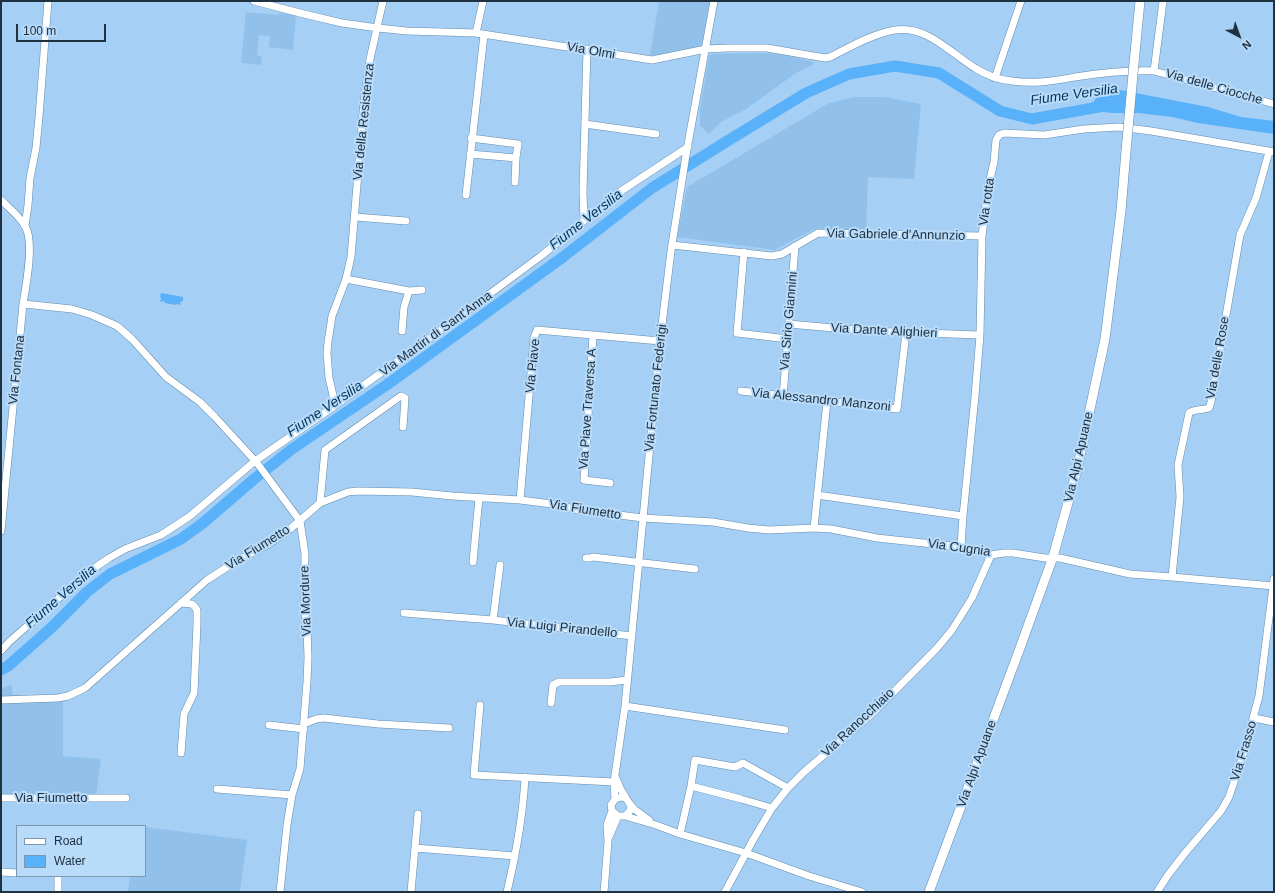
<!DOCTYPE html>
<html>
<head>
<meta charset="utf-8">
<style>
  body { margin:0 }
  #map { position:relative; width:1275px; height:893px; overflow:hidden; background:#a5cff5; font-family:Arial,sans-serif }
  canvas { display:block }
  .frame { position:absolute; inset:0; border:2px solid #203140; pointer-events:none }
  .legend { position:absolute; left:16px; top:825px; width:130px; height:52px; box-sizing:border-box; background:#b9dbfa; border:1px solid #7c97b0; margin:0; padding:5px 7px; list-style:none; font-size:12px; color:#203140 }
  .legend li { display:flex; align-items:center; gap:8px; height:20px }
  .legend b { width:20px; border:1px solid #7c97b0 }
  .north { position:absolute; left:1219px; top:16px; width:40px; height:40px; -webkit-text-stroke:3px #b9dbfa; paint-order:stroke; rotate:139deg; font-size:11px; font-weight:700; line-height:16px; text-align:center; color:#203140 }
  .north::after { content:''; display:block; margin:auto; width:14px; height:18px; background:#203140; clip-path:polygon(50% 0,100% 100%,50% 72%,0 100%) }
  .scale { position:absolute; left:16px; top:24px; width:90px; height:18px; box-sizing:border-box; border:2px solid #203140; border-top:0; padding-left:5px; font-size:12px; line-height:14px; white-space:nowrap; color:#203140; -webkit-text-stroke:3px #b9dbfa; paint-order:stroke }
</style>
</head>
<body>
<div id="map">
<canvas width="1275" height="893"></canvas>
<div class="frame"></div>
<ul class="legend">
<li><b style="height:5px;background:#fff"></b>Road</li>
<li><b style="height:11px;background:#59b1f9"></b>Water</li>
</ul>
<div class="north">N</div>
<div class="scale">100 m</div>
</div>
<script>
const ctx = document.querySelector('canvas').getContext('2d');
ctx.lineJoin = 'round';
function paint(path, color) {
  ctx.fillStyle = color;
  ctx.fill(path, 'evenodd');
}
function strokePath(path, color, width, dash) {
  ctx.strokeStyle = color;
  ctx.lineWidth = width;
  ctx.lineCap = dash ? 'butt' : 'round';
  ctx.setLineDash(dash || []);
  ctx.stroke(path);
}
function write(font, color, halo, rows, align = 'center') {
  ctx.font = font + ' Arial,sans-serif';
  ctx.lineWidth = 4;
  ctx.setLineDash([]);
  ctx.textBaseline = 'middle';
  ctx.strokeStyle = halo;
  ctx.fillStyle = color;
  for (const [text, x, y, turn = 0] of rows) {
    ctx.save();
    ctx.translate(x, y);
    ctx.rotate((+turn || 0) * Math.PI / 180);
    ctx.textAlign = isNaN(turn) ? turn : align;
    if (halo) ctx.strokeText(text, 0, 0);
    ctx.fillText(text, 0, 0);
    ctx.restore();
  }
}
paint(new Path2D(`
  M 659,1 L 710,1 L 702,47 L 664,55 L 650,55 Z
  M 246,12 L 278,15 L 279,13 L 296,15 L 293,50 L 269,47 L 270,36 L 259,35 L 257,56 L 262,56 L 261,65 L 241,63 Z
  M 764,53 L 787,55 L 813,62 L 814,64 L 796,73 L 746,109 L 721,122 L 709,134 L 700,126 L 700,110 L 709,56 L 712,54 Z
  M 854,97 L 885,97 L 921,104 L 914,179 L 868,177 L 866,230 L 814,229 L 775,250 L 677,237 L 687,187 L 829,103 Z
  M 11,684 L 13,695 L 63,695 L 63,756 L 101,759 L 96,797 L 1,797 L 1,689 Z
  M 145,827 L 247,840 L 240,892 L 128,892 L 130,876 L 145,876 Z`), '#91c1eb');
paint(new Path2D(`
  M 1120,90 L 1208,107 L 1241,117 L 1274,121 L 1274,134 L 1198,123 L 1172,117 L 1138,113 L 1112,113 L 1088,110 L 1098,95 Z
  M 161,293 L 183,297 L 183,301 L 180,302 L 181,305 L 177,304 L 176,305 L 165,303 L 164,301 L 161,302 L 160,300 L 162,299 L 160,297 Z`), '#59b1f9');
strokePath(new Path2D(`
  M 1,670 L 8,666 L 50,629 L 87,592 L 110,574 L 181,539 L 203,523 L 253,480 L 292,449 L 388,384 L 563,257 L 652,188 L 729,140 L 806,93 L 849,74 L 895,66 L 939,73 L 1000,111 L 1032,119 L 1104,106`), '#59b1f9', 11);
const minor = new Path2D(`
  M 254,1 L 304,14 L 342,23 L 378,28 L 407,31 L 476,33 L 652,60 L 706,49 L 728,48 L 767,48 L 825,58 L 830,57 C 850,47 872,34 895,30 C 927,25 950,53 975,68 C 986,75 999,80 1012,81 C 1035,84 1052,81 1075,77 C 1101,73 1128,70 1154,71 L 1274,104
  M 476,33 L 483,1
  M 1154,71 L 1163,1
  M 995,78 L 1021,1
  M 585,124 L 656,134
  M 471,138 L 518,144 L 516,158 L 515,182
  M 470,154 L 516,158
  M 466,195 L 484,35
  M 1,200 C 9,208 21,217 26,228 C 34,244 26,286 23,304 L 72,309 L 92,315 L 117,326 L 132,339 L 166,377 L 200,402 L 215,417 L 257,463 L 300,521 L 305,554 L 304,606 L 307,627 L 308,658 L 307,682 L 300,769 L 292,795 L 287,825 L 280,892
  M 355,217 L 406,221
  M 584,220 L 583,192 L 587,49
  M 25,226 L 28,205 L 30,178 L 36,148 L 39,117 L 48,1
  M 672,245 L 772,256 L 782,254 L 818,233 L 982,236
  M 744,252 L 737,333 L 788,339
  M 346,279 L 409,291 L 422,290
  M 789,324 L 867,331 L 980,335
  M 402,331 L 404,307 L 409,291
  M 593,336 L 584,480 L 610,483
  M 741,391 L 897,409 L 906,333
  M 783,397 L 795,246
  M 333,407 L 333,395 L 329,378 L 327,353 L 328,342 L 332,316 L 346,279 L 351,257 L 364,101 L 370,59 L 383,1
  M 817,495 L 963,516
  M 520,500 L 534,338 L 537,330 L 660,341
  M 320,503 L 325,450 L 401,396 L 405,398 L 403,427
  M 814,528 L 827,401
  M 1,531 L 23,304
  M 961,547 L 963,516 L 975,396 L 980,335 L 982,236 L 988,188 L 994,162 L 996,140 L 999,135 L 1004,133 L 1044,135 L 1084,129 L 1119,127 L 1151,131 L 1274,152
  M 586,558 L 590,558 L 593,557 L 695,569
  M 473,562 L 479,498
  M 1172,577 L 1180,497 L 1178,465 L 1189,413 C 1193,409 1203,410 1209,408 L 1211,402 L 1240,235 L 1256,198 L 1269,152
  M 404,613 L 493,620 L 632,636
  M 493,620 L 500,565
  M 1,651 L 9,642 L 87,573 L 109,558 L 125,549 L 161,535 L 178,524 L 190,516 L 255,461 L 333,407 L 434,335 L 541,256 L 615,195 L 688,147
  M 1,700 L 58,698 L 68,696 L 85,688 L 207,580 L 235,562 L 269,544 L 290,529 L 320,503 L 348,492 L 358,491 L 412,492 L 452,496 L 520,500 L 552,504 L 579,510 L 643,518 L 713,522 L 748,528 L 769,530 L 814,528 L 831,529 L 877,538 L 961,547 L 991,555 L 1004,553 L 1013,553 L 1045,558 L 1060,558 L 1130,574 L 1172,577 L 1274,586
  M 551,703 L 553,685 L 559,682 L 610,682 L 627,680
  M 480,705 L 474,775 L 614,782
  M 625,706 L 785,730
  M 1254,718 L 1274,722
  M 304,724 L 316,719 L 324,718 L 378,724 L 449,728
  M 269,725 L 304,729
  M 181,753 L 184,714 L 194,693 L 197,624 L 197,610 L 195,607 L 192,604 L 181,603
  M 616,778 C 618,783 620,789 623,793 C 627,802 637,807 625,816 L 618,816 L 612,811 L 611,805 L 615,799 L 622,797 L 625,798
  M 691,786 L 741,799 L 772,808
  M 217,789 L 292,795
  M 1,798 L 126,798
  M 615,799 L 614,782 L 625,706 L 660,341 L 671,251 L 686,155 L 714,1
  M 630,804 L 634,809 L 649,820
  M 625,816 L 656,825 L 680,834 L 746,853 L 809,876 L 862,892
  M 680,834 L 691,786 L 695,760 L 735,767 L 743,763 L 788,788
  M 609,837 L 618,816
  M 415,848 L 515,856
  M 1,872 L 17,873
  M 58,892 L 58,876
  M 411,892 L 418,814
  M 507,892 C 516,854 523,816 525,777
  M 604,892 L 608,841 L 607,825 L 612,811
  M 725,892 L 753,840 L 772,808 L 788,788 L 804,772 L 874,712 L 937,648 L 952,630 L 972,598 L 991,555
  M 1157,892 L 1168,875 L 1185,853 L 1221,811 L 1229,797 L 1244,752 L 1259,696 L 1274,579`);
const major = new Path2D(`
  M 1134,63 L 1140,1
  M 929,892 L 1020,648 L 1053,557 L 1077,470 L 1105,339 L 1121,211 L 1126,151`);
strokePath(minor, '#638bae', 8);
strokePath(major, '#638bae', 10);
strokePath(minor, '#fff', 7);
strokePath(major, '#fff', 9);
const majorBridge = new Path2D(`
  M 1126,151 L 1134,63`);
strokePath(majorBridge, '#638bae', 10, []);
strokePath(majorBridge, '#fff', 9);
write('13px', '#203140', '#b9dbfa', [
  ["Via Olmi",591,51,10],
  ["Via delle Ciocche",1214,87,16],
  ["Via della Resistenza",364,122,-84],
  ["Via rotta",987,202,-82],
  ["Via Gabriele d'Annunzio",896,235,1],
  ["Via Sirio Giannini",789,321,-85],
  ["Via Dante Alighieri",884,331,3],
  ["Via Martiri di Sant'Anna",436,334,-36],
  ["Via delle Rose",1218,358,-80],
  ["Via Piave",533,366,-84],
  ["Via Fontana",17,370,-84],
  ["Via Fortunato Federigi",656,388,-84],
  ["Via Alessandro Manzoni",821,400,6],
  ["Via Piave Traversa A",588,409,-86],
  ["Via Alpi Apuane",1079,457,-77],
  ["Via Fiumetto",585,510,9],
  ["Via Fiumetto",258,548,-32],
  ["Via Cugnia",959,548,8],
  ["Via Mordure",306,601,-92],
  ["Via Luigi Pirandello",562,628,6],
  ["Via Ranocchiaio",858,723,-43],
  ["Via Frasso",1244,751,-73],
  ["Via Alpi Apuane",977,764,-70],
  ["Via Fiumetto",51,798]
]);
write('italic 14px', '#003356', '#b9dbfa', [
  ["Fiume Versilia",1074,95,-8],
  ["Fiume Versilia",586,220,-38],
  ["Fiume Versilia",325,409,-34],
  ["Fiume Versilia",61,597,-41]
]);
</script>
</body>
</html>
